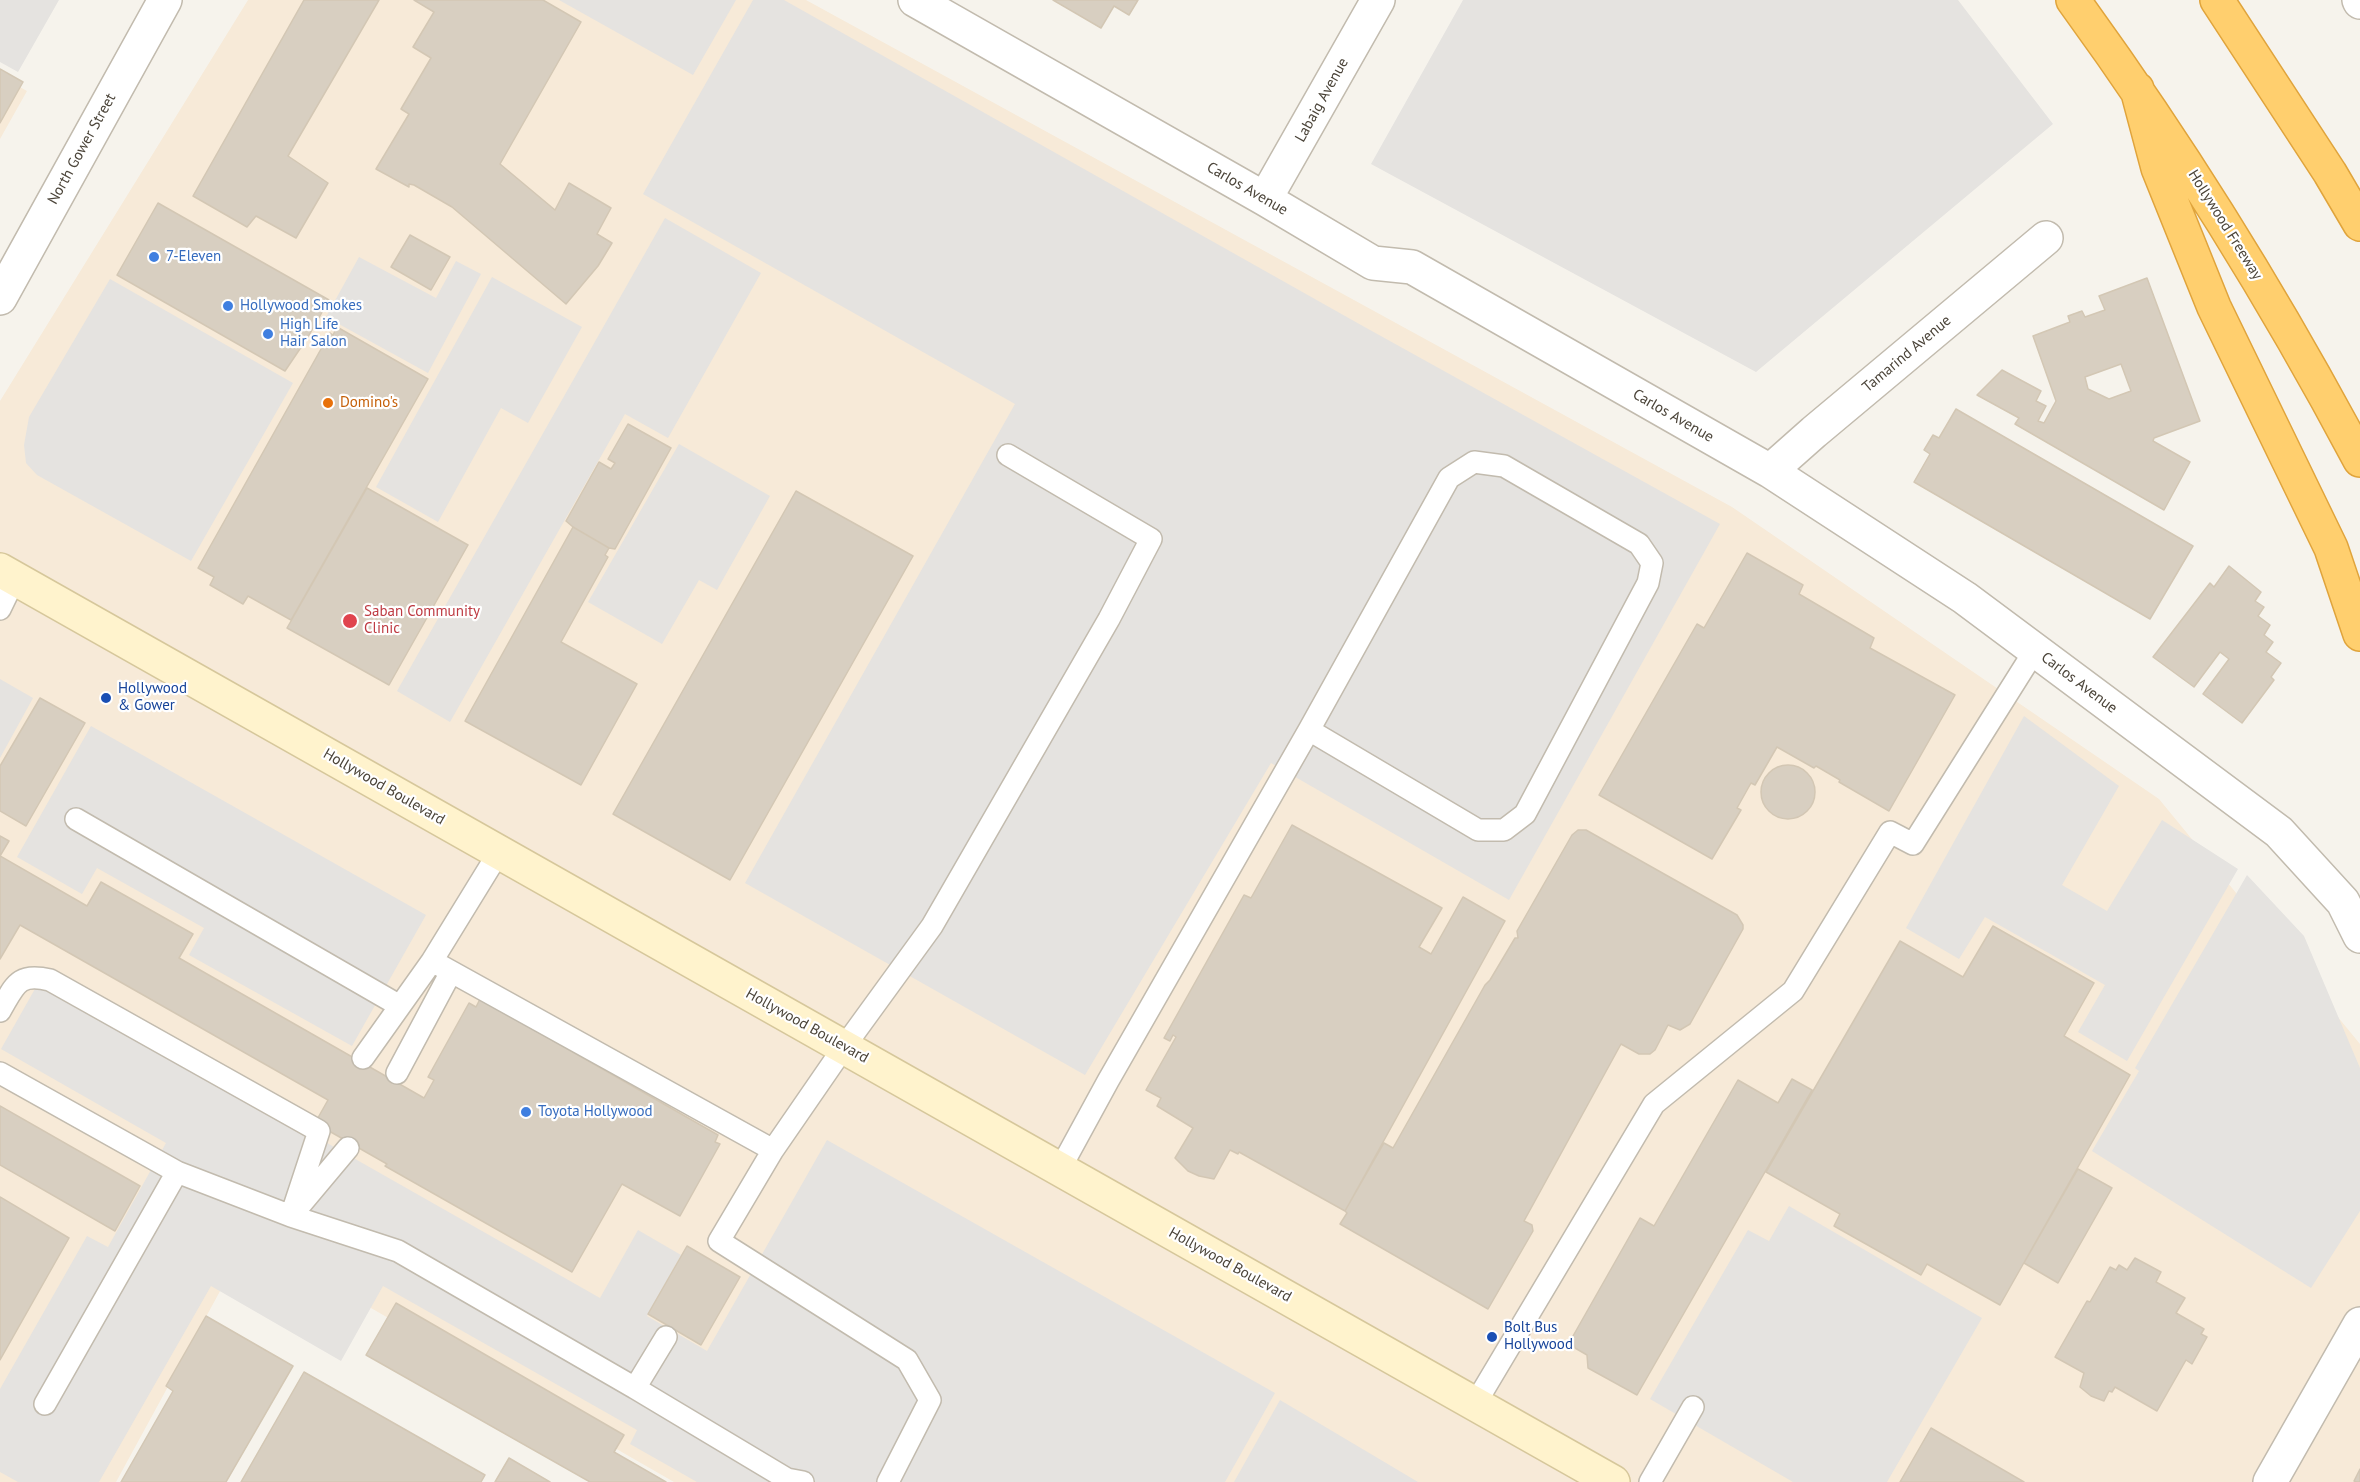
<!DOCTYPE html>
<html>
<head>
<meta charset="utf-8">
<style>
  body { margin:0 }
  canvas { display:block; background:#f6f3ec }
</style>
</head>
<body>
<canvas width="2360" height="1482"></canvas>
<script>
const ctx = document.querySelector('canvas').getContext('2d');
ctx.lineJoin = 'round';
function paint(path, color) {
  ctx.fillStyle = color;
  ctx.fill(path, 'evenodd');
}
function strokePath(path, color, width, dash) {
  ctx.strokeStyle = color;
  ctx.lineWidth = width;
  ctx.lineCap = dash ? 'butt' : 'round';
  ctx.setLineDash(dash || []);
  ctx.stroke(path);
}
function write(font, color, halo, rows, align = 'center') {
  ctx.font = font + ' "PT Sans",sans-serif';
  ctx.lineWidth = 4.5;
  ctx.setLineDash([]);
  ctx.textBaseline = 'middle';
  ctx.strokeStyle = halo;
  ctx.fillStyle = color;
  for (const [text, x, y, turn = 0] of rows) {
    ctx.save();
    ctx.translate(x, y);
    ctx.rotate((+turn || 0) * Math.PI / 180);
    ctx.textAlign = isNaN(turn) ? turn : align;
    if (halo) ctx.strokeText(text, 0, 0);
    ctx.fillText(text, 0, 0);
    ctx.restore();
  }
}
paint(new Path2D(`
  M 248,0 L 806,0 L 1732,507 L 2159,799 L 2360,1044 L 2360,1482 L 674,1482 L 249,1238 L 116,1482 L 0,1482 L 0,401 Z
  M 0,76 L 27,91 L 0,139 Z`), '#f7ead8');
paint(new Path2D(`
  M 0,0 L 59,0 L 18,72 L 0,62 Z
  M 559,0 L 736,0 L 693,75 Z
  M 753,0 L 784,0 L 1361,325 L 1720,524 L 1509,900 L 1271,763 L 1085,1075 L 745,883 L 1015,404 L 643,194 Z
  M 1463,0 L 1958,0 L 2053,124 L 1756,372 L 1371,164 Z
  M 665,218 L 761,273 L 668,438 L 625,414 L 450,722 L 397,691 Z
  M 359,257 L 436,298 L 456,261 L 481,274 L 428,373 L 326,317 Z
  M 492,277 L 582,327 L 528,423 L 501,408 L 438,522 L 376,487 Z
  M 110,279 L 293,383 L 191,561 L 37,475 L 26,463 L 24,445 L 29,417 Z
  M 679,444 L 770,496 L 717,590 L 699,580 L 662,644 L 588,602 Z
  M 0,679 L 33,698 L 0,758 Z
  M 2024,716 L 2119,786 L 2062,885 L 2107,911 L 2162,820 L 2238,869 L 2127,1061 L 2078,1032 L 2105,985 L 1985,917 L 1959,959 L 1906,928 Z
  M 91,726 L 426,915 L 352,1046 L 189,955 L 204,928 L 97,868 L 82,894 L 17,857 Z
  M 2247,875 L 2304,936 L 2360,1068 L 2360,1211 L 2311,1288 L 2092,1151 L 2139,1071 L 2135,1068 Z
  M 40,980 L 600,1298 L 638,1230 L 681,1255 L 647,1316 L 707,1351 L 827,1140 L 1275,1393 L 1225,1482 L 697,1482 L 630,1444 L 637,1430 L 383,1286 L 341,1361 L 211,1286 L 99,1482 L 18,1482 L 0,1472 L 0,1389 L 87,1236 L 108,1247 L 166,1143 L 1,1049 Z
  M 1789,1206 L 1982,1318 L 1887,1482 L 1793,1482 L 1650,1399 L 1748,1230 L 1769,1241 Z
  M 1280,1400 L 1418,1482 L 1234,1482 Z`), '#e5e3e0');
const building = new Path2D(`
  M 304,0 L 379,0 L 288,156 L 328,183 L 296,238 L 256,216 L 247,227 L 193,196 Z
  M 414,0 L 543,0 L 581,22 L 500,164 L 555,210 L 569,183 L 611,208 L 597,234 L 612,243 L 598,266 L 566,304 L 452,207 L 414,185 L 409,184 L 409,187 L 376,169 L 409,114 L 401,109 L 431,58 L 413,47 L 434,12 Z
  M 1053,0 L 1138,0 L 1129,15 L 1114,6 L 1101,28 Z
  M 0,69 L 23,82 L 0,123 Z
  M 158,203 L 329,300 L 308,337 L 285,371 L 117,275 Z
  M 410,235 L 450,257 L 431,290 L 391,267 Z
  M 2147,278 L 2200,421 L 2154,438 L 2153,441 L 2190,462 L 2164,510 L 2015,424 L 2019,418 L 1977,395 L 2002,370 L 2041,391 L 2036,401 L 2046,406 L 2038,421 L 2044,423 L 2056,401 L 2033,336 L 2070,322 L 2068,316 L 2082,311 L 2085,317 L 2105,310 L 2099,296 ZM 2121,364 L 2131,391 L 2109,399 L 2088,389 L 2085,377 Z
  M 337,327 L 428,379 L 291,620 L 248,596 L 243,604 L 210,585 L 214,577 L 198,568 L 330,333 L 333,335 Z
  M 1956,409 L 2193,546 L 2150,619 L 1914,482 L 1930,454 L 1924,450 L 1933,435 L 1939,438 Z
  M 628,424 L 671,448 L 615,549 L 609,548 L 573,527 L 566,521 L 599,462 L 611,469 L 615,463 L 608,459 Z
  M 367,488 L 468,545 L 389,685 L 287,628 Z
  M 796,491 L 913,556 L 730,880 L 613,814 Z
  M 573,527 L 609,548 L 605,555 L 608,557 L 561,642 L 637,684 L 581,785 L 465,721 Z
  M 1747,553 L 1803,585 L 1799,594 L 1874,638 L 1870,648 L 1955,695 L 1889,811 L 1839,782 L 1840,780 L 1816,766 L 1814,768 L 1777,747 L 1755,785 L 1751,783 L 1737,808 L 1741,810 L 1712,859 L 1599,795 L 1697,624 L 1704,628 Z
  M 2229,566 L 2261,592 L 2255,601 L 2264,607 L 2258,616 L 2270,625 L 2264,635 L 2273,642 L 2266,652 L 2281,663 L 2271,677 L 2274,680 L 2242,723 L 2203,694 L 2229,659 L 2220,652 L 2194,687 L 2153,657 L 2210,583 L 2214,587 Z
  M 40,698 L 85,723 L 26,826 L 0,811 L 0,766 Z
  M1761 792a27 27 0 1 1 54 0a27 27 0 1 1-54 0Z
  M 1292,825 L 1442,908 L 1419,947 L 1431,954 L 1463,897 L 1505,921 L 1345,1211 L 1239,1152 L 1238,1154 L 1230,1150 L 1214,1179 L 1199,1176 L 1188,1171 L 1175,1158 L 1193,1128 L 1157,1106 L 1161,1098 L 1146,1090 L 1176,1037 L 1173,1035 L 1170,1041 L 1164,1038 L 1244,895 L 1251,898 Z
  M 1578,830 L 1586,830 L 1737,915 L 1743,925 L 1743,929 L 1690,1024 L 1680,1030 L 1668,1025 L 1655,1050 L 1650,1054 L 1639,1054 L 1621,1044 L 1524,1221 L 1532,1225 L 1533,1231 L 1488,1309 L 1340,1224 L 1347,1213 L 1345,1211 L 1384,1143 L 1393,1148 L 1485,985 L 1490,980 L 1515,938 L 1518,938 L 1517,931 L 1572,835 Z
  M 0,836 L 9,841 L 0,856 Z
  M 0,856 L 87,906 L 101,882 L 193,934 L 179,958 L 424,1098 L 434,1080 L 428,1077 L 469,1003 L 476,1007 L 480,999 L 718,1135 L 715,1142 L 720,1144 L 680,1216 L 622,1184 L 572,1272 L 385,1166 L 387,1164 L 315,1123 L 328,1100 L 20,925 L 0,959 Z
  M 1993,926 L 2094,983 L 2064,1036 L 2130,1075 L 2000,1305 L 1927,1264 L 1921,1275 L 1834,1226 L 1840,1214 L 1766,1172 L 1900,941 L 1963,977 Z
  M 1792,1079 L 1812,1090 L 1637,1395 L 1588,1368 L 1587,1355 L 1575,1348 L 1573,1336 L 1640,1218 L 1654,1226 L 1738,1080 L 1778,1103 Z
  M 0,1106 L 140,1186 L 115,1231 L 0,1165 Z
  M 2078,1169 L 2112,1188 L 2058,1283 L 2024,1263 Z
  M 0,1197 L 69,1238 L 0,1360 Z
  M 687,1246 L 740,1277 L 701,1345 L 648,1314 Z
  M 2135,1258 L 2161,1272 L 2156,1282 L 2185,1298 L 2176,1313 L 2204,1329 L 2201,1334 L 2207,1337 L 2192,1364 L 2186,1360 L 2157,1411 L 2115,1387 L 2112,1392 L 2109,1391 L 2104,1401 L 2091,1396 L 2080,1387 L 2084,1373 L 2055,1357 L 2087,1301 L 2090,1302 L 2110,1267 L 2116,1270 L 2119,1265 L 2127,1270 Z
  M 396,1303 L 624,1435 L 614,1452 L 666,1482 L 590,1482 L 366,1355 Z
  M 206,1316 L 293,1366 L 226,1482 L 121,1482 L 173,1391 L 166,1386 Z
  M 304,1372 L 485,1475 L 481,1482 L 241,1482 Z
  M 1931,1428 L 2024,1482 L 1900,1482 Z
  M 509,1458 L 550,1482 L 495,1482 Z
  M 2360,1469 L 2360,1482 L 2356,1482 L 2354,1481 Z`);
paint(building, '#d8cfc1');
strokePath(building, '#d3c7b4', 1.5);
const service = new Path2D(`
  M 0,609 L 15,578
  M 76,819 L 400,1006
  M 499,852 L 432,961 L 773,1150 L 844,1047 L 932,926 L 1109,619 L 1151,539 L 1008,455
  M 0,1011 C 15,986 17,972 50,980 L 319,1131 L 291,1216 L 177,1172 L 0,1073
  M 363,1058 L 432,961
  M 397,1073 L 451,972
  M 348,1148 L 291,1216 L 398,1251 L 635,1388
  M 773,1150 L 719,1241 L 907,1360 L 930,1400 L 888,1482
  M 1060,1169 L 1108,1081 L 1309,730 L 1449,478 L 1474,462 L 1504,466 L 1639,544 L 1652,563 L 1648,583 L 1525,814 L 1504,830 L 1478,830 L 1309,730
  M 666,1337 L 635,1388 L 787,1479 L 803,1482
  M 45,1404 L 177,1172
  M 1475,1404 L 1654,1104 L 1793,991 L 1890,832 L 1913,844 L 2035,650
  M 1650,1482 L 1693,1407`);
const minor = new Path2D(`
  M 915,0 L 1265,199 L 1373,263 L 1412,267 L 1770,471 L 1965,598 L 2279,832 L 2343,902 L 2360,936
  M 2359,0 L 2360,2
  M 1265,199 L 1378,0
  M 1770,471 L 1814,432 L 2046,238`);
const tertiary = new Path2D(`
  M 0,298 L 165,0
  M 2270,1482 L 2360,1324`);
const secondary = new Path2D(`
  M 0,570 L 1613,1482`);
const motorway = new Path2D(`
  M 2073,0 C 2180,147 2275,300 2360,460
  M 2217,0 L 2330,173 L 2360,224
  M 2137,89 L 2158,168 L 2214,307 L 2331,548 L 2360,634`);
strokePath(service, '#c2bbae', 24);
strokePath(minor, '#c2bbae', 36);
strokePath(tertiary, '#c2bbae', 36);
strokePath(secondary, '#d6c79b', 36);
strokePath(motorway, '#e0a43c', 36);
strokePath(service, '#fff', 21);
strokePath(minor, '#fff', 33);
strokePath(tertiary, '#fff', 33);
strokePath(secondary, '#fff3cd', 33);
strokePath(motorway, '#ffcf6e', 33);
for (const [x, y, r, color] of [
  [154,257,6,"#3f7fe0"],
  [228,306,6,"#3f7fe0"],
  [268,334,6,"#3f7fe0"],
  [328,403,6,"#e8710a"],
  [350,621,8,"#e0444e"],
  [106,698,6,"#1a4fb4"],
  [526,1112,6,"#3f7fe0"],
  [1492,1337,6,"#1a4fb4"]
]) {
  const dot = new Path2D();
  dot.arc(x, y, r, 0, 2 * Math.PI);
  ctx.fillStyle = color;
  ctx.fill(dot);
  strokePath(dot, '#fff', 2);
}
write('15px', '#4b4439', '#fff', [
  ["Labaig Avenue",1322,100,-61],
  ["North Gower Street",82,149,-61],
  ["Carlos Avenue",1247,189,30],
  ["Hollywood Freeway",2225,225,58],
  ["Tamarind Avenue",1907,354,-40],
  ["Carlos Avenue",1673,416,30],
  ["Carlos Avenue",2079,683,37],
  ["Hollywood Boulevard",384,787,30],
  ["Hollywood Boulevard",807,1026,29],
  ["Hollywood Boulevard",1230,1265,29]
]);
write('15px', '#366cbe', '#fff', [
  ["7-Eleven",166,257],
  ["Hollywood Smokes",240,306],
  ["High Life",280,325],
  ["Hair Salon",280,342],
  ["Toyota Hollywood",538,1112]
], 'left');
write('15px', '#c56008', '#fff', [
  ["Domino's",340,403]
], 'left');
write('15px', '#be3a42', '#fff', [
  ["Saban Community",364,612],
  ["Clinic",364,629]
], 'left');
write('15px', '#164399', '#fff', [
  ["Hollywood",118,689],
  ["& Gower",118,706],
  ["Bolt Bus",1504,1328],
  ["Hollywood",1504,1345]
], 'left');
</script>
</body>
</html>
